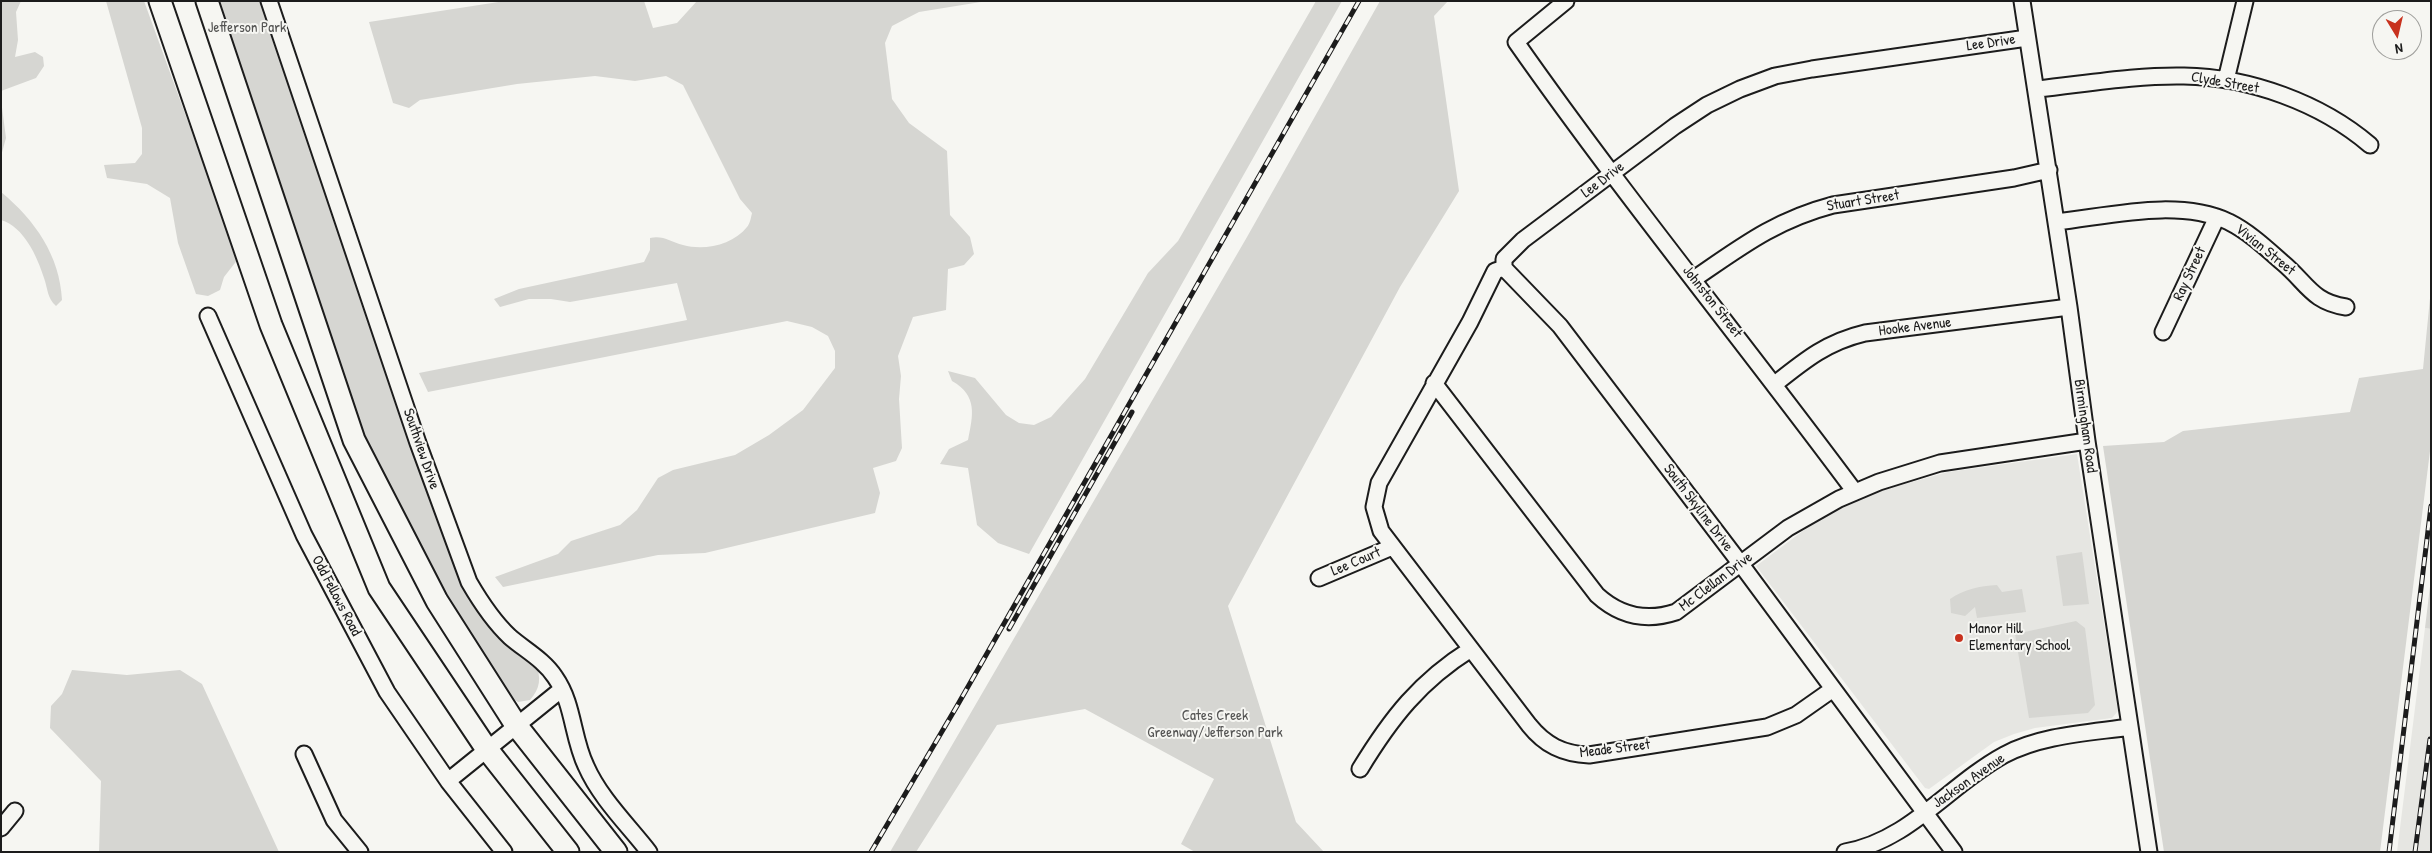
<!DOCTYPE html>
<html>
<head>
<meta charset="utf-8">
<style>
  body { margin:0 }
  #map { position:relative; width:2432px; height:853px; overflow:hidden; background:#f6f6f2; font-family:"Patrick Hand",sans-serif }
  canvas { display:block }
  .frame { position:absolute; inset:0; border:2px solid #1c1c1c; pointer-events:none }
  .north { position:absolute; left:2372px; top:10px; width:50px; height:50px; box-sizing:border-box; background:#f6f6f2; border:1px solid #9f9f9c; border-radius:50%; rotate:171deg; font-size:14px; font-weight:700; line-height:20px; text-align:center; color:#1c1c1c }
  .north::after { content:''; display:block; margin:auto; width:18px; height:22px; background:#c8321e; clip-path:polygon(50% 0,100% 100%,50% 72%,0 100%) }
</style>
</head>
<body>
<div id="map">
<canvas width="2432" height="853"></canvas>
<div class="frame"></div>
<div class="north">N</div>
</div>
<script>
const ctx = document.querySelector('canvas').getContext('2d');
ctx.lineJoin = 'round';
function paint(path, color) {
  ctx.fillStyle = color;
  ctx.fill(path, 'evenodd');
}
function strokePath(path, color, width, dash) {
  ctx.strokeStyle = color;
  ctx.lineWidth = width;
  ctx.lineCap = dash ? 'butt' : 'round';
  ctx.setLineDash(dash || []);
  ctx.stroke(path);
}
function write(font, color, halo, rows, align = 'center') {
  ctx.font = font + ' "Patrick Hand",sans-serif';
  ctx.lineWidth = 4;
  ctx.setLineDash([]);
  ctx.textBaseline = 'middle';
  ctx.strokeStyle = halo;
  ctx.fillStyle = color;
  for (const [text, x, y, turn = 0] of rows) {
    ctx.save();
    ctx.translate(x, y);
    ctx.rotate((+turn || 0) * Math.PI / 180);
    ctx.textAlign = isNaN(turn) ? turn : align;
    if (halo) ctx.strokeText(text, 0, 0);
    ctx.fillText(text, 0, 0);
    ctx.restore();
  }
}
paint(new Path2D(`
  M 2077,454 L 2118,711 L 2112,718 L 2035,728 L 2014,734 L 1994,742 L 1929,789 L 1925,788 L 1756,566 L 1815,522 L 1841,508 L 1883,490 L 1948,472 Z
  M 2425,628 L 2431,629 L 2431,852 L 2397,852 Z`), '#e6e6e2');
paint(new Path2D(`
  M 1,1 L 21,1 L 16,12 L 18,40 L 15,57 L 35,52 L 43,57 L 44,66 L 36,78 L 1,91 Z
  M 106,1 L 144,1 L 238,259 L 224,277 L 220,290 L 208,296 L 196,294 L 178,243 L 170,198 L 147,184 L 107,178 L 104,165 L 135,163 L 142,154 L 142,128 Z
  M 214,1 L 263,1 L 440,528 L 459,576 L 482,613 L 535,663 C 542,677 540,689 530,700 L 518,702 L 510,697 L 438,584 L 383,476 L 364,433 Z
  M 505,1 L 644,1 L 653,28 L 677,23 L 697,1 L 987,1 L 919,12 L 892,26 L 885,43 L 892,99 L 909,123 L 947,151 L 950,215 L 970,237 L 974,254 L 964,265 L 948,269 L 946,310 L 913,317 L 898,356 L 901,376 L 899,399 L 902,448 L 896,461 L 873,468 L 880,493 L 875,513 L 705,553 L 658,555 L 503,587 L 495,577 L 558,554 L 571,541 L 620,525 L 637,510 L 658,478 L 673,470 L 735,455 L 769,435 L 803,410 L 835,368 L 835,351 L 828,336 L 812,327 L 787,321 L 428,392 L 419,373 L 687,320 L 677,283 L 570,302 L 551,299 L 529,299 L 500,307 L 494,299 L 519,289 L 644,262 L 650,250 L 650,238 C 663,235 671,242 683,245 C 704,251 733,245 747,227 C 750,224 751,217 752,213 L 740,199 L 683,85 L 666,76 L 635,81 L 595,76 L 517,84 L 420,100 L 409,108 L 393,103 L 369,22 Z
  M 1316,1 L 1342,1 L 1029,554 L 998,543 L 977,525 L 968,468 L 940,464 L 949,449 L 968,440 C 973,415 978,396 952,381 L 948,371 L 975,378 L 1006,415 L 1019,423 L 1034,425 L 1051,417 L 1085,379 L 1148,273 L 1178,241 Z
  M 1380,1 L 1448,1 L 1434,16 L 1459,191 L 1400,287 L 1228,606 L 1296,822 L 1324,852 L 1195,852 L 1181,844 L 1214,779 L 1085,709 L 997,725 L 916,852 L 890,852 L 1247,237 Z
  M 1,100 L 6,138 L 1,156 Z
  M 1,192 C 35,220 60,256 62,300 L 56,306 C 47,298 48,289 44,278 C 37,256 24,227 1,220 Z
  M 2431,288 L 2431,443 L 2380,852 L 2164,852 L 2103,446 L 2164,442 L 2183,431 L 2350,412 L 2359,378 L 2423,369 Z
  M 2082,552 L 2089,604 L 2063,606 L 2056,556 Z
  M 2431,578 L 2431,629 L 2425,628 Z
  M 1997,585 L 2002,592 L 2022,589 L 2026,612 L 1977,618 L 1975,607 L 1965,616 L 1951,613 L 1950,599 C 1965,589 1979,586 1997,585 Z
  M 2076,621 L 2085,628 L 2095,705 L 2088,713 L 2029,718 L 2015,634 Z
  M 72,670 L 127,675 L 180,670 L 202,684 L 279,852 L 99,852 L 101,781 L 50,728 L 51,706 L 62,694 Z`), '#d6d6d2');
const minor = new Path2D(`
  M 269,1 L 418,443 L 469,582 C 480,601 494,622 510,637 C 525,650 544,660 555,677 C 574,704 572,737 586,766 C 600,798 628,825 649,852
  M 1566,1 L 1516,42 C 1624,196 1743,341 1855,492
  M 2022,1 L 2069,307 L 2087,441 L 2149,852
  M 2226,80 L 2245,1
  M 2037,89 C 2085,84 2135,75 2184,76 C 2249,77 2321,103 2370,145
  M 2056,222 C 2110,216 2178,198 2229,222 C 2249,232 2266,248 2283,263 C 2307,283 2312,302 2346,307
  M 1504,268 L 1495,271 L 1470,322 L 1379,483 L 1374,507 L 1381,531 L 1529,725 C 1545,745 1563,754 1589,755 L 1767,727 L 1796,715 L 1833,689
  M 1504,268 L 1560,326 L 1740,563 L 1954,852
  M 1504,268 L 1504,259 L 1523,240 L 1675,126 L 1707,105 L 1740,89 L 1775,76 L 1812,69 L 2027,38
  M 1694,279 C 1742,246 1776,220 1833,205 L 2014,178 L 2049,170
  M 208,316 L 304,535 L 387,692 L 448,781 L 504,852
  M 2163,332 L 2217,217
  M 1434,383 L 1597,595 C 1620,616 1646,622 1676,612 L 1788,528 L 1839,499 L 1879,482 L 1940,463 L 2087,441
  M 1775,384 C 1805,360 1827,342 1865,333 L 2069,307
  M 1319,578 L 1392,547
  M 304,754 L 334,820 L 360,852
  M 1360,769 C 1391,718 1420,681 1471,649
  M 448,781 L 562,689
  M 1,828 L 15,811
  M 1845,852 C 1909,841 1949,785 2004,755 C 2041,735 2088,733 2130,727`);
const highway = new Path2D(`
  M 160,1 L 271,325 L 379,588 L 486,748 L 568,852
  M 207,1 L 354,440 L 437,601 L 516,725 L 616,852`);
strokePath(minor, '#1c1c1c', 19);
strokePath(highway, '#1c1c1c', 25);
strokePath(minor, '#f6f6f2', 15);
strokePath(highway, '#f6f6f2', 21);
const rail = new Path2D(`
  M 1009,629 L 1132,412
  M 871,852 L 957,706 L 1359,1
  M 2389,852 L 2431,506
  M 2415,852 L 2430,739`);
strokePath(rail, '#1c1c1c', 5);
strokePath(rail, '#f6f6f2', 3, [9]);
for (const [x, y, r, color] of [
  [1959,638,5,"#c8321e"]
]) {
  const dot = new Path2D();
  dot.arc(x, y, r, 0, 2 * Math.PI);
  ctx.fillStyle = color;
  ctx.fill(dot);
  strokePath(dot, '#f6f6f2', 2);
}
write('15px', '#545453', '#f6f6f2', [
  ["Jefferson Park",247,28],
  ["Cates Creek",1215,716],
  ["Greenway/Jefferson Park",1215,733]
]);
write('15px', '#1c1c1c', '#f6f6f2', [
  ["Lee Drive",1991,43,-8],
  ["Clyde Street",2225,83,10],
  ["Lee Drive",1603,180,-37],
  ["Stuart Street",1863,201,-9],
  ["Vivian Street",2265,250,39],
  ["Ray Street",2190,274,-65],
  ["Johnston Street",1712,302,52],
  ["Hooke Avenue",1915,327,-7],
  ["Birmingham Road",2085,426,82],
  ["Southview Drive",421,449,71],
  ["South Skyline Drive",1698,508,53],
  ["Lee Court",1356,562,-23],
  ["Mc Clellan Drive",1716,582,-37],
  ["Odd Fellows Road",336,596,62],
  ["Meade Street",1615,749,-7],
  ["Jackson Avenue",1969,781,-35]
]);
write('15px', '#1c1c1c', '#f6f6f2', [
  ["Manor Hill",1969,629],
  ["Elementary School",1969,646]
], 'left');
</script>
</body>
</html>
